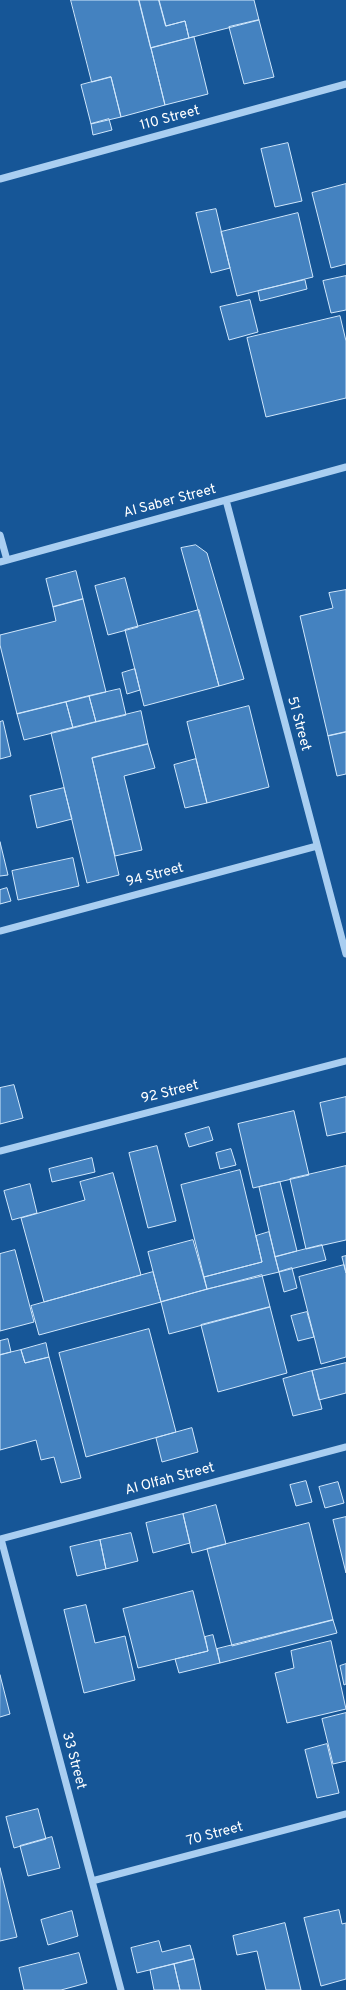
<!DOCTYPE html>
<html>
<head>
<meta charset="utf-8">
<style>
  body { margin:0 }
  canvas { display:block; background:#165697 }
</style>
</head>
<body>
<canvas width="346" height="1990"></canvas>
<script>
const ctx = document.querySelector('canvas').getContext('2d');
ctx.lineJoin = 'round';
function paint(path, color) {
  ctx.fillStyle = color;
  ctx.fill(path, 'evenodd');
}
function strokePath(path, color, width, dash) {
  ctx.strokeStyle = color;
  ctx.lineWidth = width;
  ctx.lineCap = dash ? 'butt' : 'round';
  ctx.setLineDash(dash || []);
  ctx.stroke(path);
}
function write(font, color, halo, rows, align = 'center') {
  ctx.font = font + ' Overpass,sans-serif';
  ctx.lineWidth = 4;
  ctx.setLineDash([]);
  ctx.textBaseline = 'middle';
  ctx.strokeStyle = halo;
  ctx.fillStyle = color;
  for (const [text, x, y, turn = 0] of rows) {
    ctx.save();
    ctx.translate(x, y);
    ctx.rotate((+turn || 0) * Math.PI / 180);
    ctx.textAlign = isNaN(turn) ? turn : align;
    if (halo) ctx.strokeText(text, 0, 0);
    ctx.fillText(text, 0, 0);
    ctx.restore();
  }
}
const building = new Path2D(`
  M 71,0 L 139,0 L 165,105 L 121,117 L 111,77 L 92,82 Z
  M 139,0 L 159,0 L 166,26 L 185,21 L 189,38 L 151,48 Z
  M 159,0 L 254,0 L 259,20 L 189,38 L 185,21 L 166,26 Z
  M 259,20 L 274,77 L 244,84 L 229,27 Z
  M 194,37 L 208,94 L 165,105 L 151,48 Z
  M 111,77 L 121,117 L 91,124 L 81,85 Z
  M 109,119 L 112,130 L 93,135 L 91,124 Z
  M 288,143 L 302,201 L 275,207 L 261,149 Z
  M 346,184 L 346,264 L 331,268 L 312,193 Z
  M 216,209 L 230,268 L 211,273 L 196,213 Z
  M 298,213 L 313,277 L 237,296 L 221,232 Z
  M 346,276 L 346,310 L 331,313 L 323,281 Z
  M 305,280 L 307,289 L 260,301 L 258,291 Z
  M 250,300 L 258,332 L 229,340 L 220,307 Z
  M 340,316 L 346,341 L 346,398 L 266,417 L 247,338 Z
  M 196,545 L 207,553 L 244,679 L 219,686 L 181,548 Z
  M 76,571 L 83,599 L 53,607 L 46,579 Z
  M 125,578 L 138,627 L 108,635 L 95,586 Z
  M 346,590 L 346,732 L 328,736 L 300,616 L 333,608 L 329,593 Z
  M 83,599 L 106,692 L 17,714 L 0,645 L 0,635 L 56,621 L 53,607 Z
  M 199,610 L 219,686 L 144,706 L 125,630 Z
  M 135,669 L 140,690 L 127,694 L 122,673 Z
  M 120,689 L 126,715 L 96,722 L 89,696 Z
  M 89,696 L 96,722 L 73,728 L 66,702 Z
  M 66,702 L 73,728 L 24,740 L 17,714 Z
  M 249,706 L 269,787 L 207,803 L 187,722 Z
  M 141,711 L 148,744 L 92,758 L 119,875 L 87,883 L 51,733 Z
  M 3,721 L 11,756 L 0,759 L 0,722 Z
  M 346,732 L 346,774 L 337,776 L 328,736 Z
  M 148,744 L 155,768 L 124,776 L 142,850 L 115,856 L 92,758 Z
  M 196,759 L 207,803 L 185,808 L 174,765 Z
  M 64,788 L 72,819 L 37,828 L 30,796 Z
  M 0,842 L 8,875 L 0,876 Z
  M 73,858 L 79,886 L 18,900 L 12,871 Z
  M 7,888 L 11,901 L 0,904 L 0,890 Z
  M 14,1085 L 23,1118 L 0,1124 L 0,1088 Z
  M 346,1097 L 346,1132 L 327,1136 L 320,1103 Z
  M 294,1111 L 309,1175 L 253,1188 L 238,1124 Z
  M 209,1127 L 213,1140 L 189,1147 L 185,1134 Z
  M 157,1146 L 176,1221 L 148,1228 L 129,1153 Z
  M 231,1149 L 236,1165 L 220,1169 L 216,1153 Z
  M 92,1158 L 95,1172 L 52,1182 L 49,1169 Z
  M 346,1166 L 346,1240 L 306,1249 L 290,1179 Z
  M 240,1170 L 262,1262 L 204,1277 L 181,1185 Z
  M 113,1173 L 141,1275 L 44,1302 L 21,1218 L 85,1200 L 80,1182 Z
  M 280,1182 L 297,1251 L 275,1257 L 259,1187 Z
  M 30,1184 L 37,1213 L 12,1220 L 4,1191 Z
  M 269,1232 L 279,1272 L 207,1289 L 204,1277 L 262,1262 L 256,1236 Z
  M 193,1240 L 207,1289 L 161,1302 L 148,1252 Z
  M 322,1245 L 326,1260 L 279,1272 L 275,1257 Z
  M 15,1250 L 34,1322 L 0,1331 L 0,1254 Z
  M 346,1256 L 346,1273 L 342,1257 Z
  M 344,1265 L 346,1273 L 346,1357 L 321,1364 L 299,1277 Z
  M 292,1268 L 297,1288 L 284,1292 L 279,1272 Z
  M 153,1272 L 161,1302 L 39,1335 L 31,1306 Z
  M 262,1275 L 270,1307 L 169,1334 L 161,1302 Z
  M 270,1307 L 287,1373 L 218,1392 L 201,1325 Z
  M 307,1312 L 314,1337 L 298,1341 L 291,1316 Z
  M 149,1329 L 176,1432 L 86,1457 L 59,1353 Z
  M 8,1339 L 11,1352 L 0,1355 L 0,1341 Z
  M 46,1343 L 49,1357 L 25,1363 L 21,1350 Z
  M 21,1350 L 25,1363 L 49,1357 L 81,1478 L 61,1483 L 54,1457 L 41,1460 L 36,1440 L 0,1450 L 0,1355 Z
  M 346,1363 L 346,1393 L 319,1400 L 312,1371 Z
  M 312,1371 L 322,1409 L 293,1416 L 283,1379 Z
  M 192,1428 L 198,1452 L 162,1462 L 156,1438 Z
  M 306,1481 L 312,1502 L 296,1506 L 290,1485 Z
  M 338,1482 L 344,1503 L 325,1508 L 319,1487 Z
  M 216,1505 L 226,1544 L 192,1553 L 183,1514 Z
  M 183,1514 L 190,1543 L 153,1553 L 146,1523 Z
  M 346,1517 L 346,1573 L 333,1520 Z
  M 309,1523 L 333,1620 L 232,1646 L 207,1549 Z
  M 131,1533 L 138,1561 L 106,1569 L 100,1540 Z
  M 100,1540 L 106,1569 L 77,1576 L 70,1547 Z
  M 193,1591 L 208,1651 L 138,1668 L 123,1609 Z
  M 86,1605 L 95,1643 L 125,1636 L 135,1680 L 84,1693 L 64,1610 Z
  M 333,1620 L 337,1633 L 220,1663 L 217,1649 Z
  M 213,1635 L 220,1663 L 179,1673 L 175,1659 L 208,1651 L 205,1637 Z
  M 331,1641 L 346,1709 L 287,1723 L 275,1673 L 294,1668 L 291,1651 Z
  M 346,1664 L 346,1684 L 344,1685 L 340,1666 Z
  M 0,1675 L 10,1714 L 0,1717 Z
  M 346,1713 L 346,1761 L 333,1764 L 322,1719 Z
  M 327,1744 L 339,1793 L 317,1798 L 305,1750 Z
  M 38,1809 L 46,1839 L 14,1848 L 6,1817 Z
  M 52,1837 L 60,1868 L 28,1876 L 20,1846 Z
  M 0,1868 L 17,1937 L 0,1941 Z
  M 339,1910 L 342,1924 L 346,1923 L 346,1979 L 321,1986 L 304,1918 Z
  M 72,1911 L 78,1936 L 48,1945 L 41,1920 Z
  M 285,1923 L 301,1990 L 266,1990 L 257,1951 L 237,1955 L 233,1936 Z
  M 159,1941 L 162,1952 L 190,1945 L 194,1959 L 137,1973 L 131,1948 Z
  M 79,1953 L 87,1983 L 61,1990 L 24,1990 L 19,1968 Z
  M 194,1959 L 201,1990 L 180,1990 L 174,1964 Z
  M 174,1964 L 180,1990 L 154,1990 L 150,1970 Z`);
paint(building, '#4482c0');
strokePath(building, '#d0e7fc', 1);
strokePath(new Path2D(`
  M 0,179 L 346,84
  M 226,500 L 346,954
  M 0,535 L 7,560
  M 0,562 L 346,467
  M 0,931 L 317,846
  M 0,1151 L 346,1061
  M 0,1539 L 346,1447
  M 1,1539 L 121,1990
  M 92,1881 L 346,1814`), '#a9cef1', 7);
write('14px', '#fff', '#165697', [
  ["110 Street",170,119,-15],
  ["Al Saber Street",170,502,-15],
  ["51 Street",298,724,75],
  ["94 Street",155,876,-15],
  ["92 Street",170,1093,-14],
  ["Al Olfah Street",170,1480,-15],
  ["33 Street",73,1761,75],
  ["70 Street",215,1835,-15]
]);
</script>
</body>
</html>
